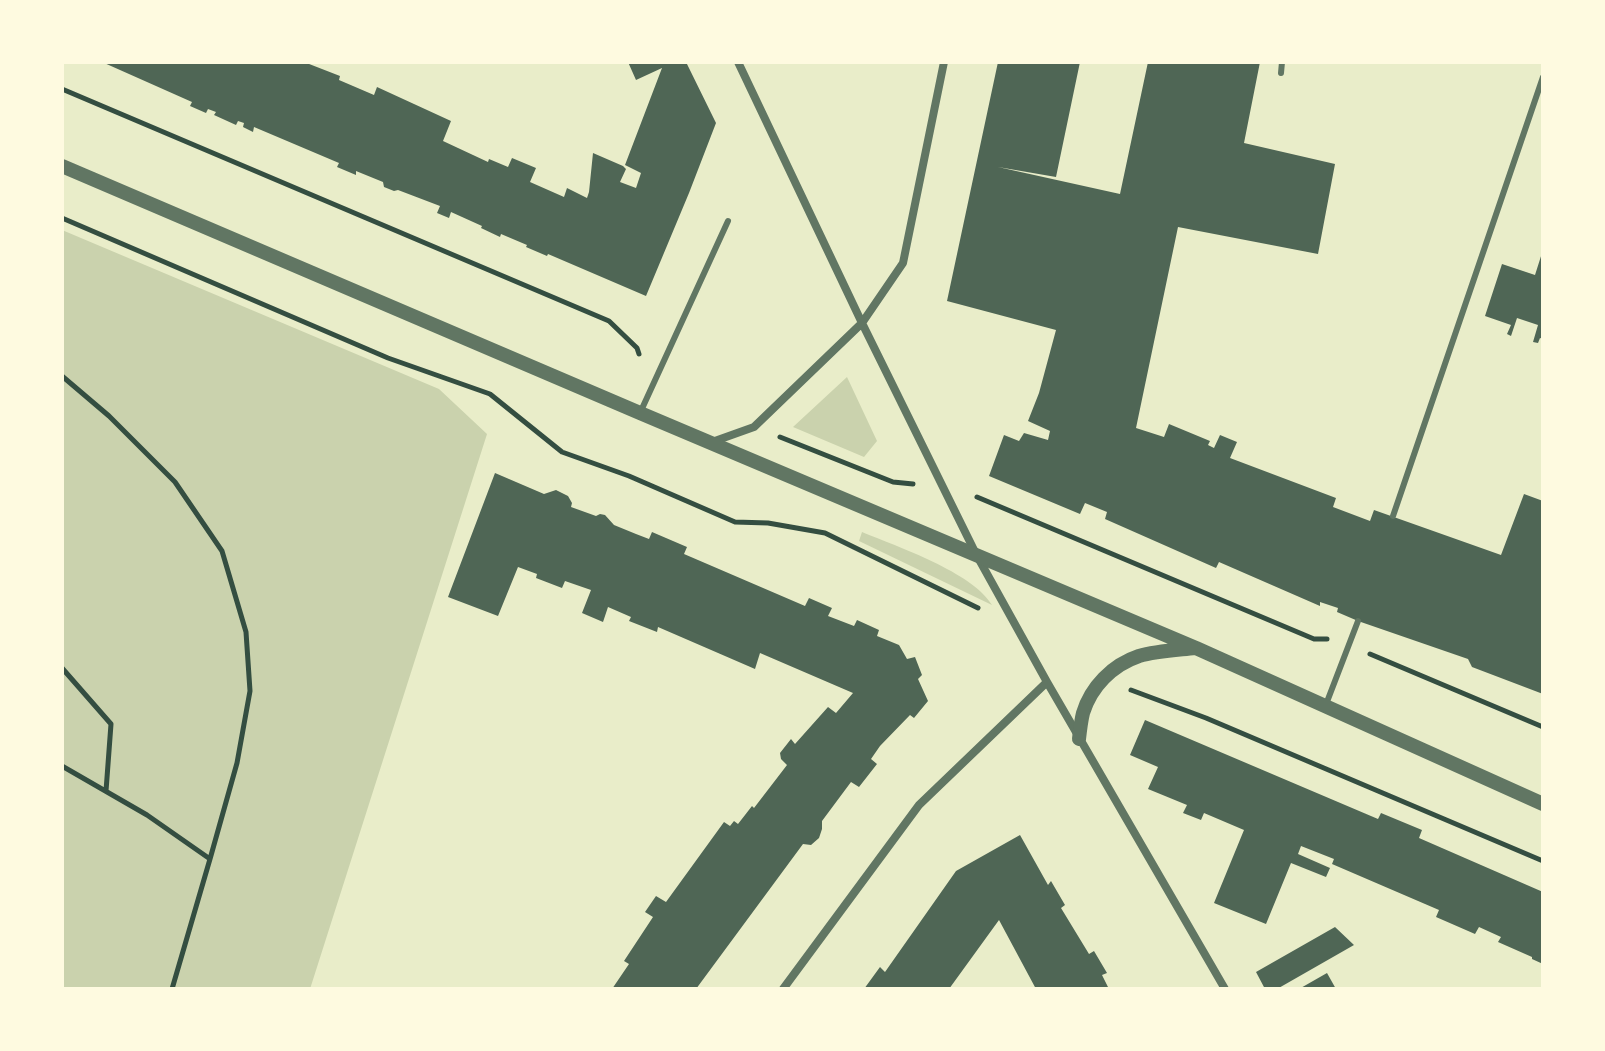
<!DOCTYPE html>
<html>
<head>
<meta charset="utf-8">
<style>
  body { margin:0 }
  #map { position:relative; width:1605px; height:1051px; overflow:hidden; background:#e9edc9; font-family:"Roboto Condensed",sans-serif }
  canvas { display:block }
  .frame { position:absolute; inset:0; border:64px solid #fefae0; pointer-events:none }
</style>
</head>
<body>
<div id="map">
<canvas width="1605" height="1051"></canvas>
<div class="frame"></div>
</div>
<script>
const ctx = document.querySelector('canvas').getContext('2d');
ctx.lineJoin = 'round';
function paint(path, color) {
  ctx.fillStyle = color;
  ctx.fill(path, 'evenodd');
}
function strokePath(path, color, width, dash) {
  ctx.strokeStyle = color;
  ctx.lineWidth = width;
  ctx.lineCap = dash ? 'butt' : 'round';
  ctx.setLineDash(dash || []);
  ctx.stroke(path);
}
paint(new Path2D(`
  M 62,230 L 439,389 L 487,434 L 310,989 L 62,989 Z
  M 847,377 L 877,441 L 864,457 L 793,427 Z
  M 862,532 C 898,547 972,572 992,605 L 859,541 Z`), '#cad2ad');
paint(new Path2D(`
  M 102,62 L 304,62 L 340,76 L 339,80 L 374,95 L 377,87 L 451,121 L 443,141 L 488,162 L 489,159 L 508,167 L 512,158 L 536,168 L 530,182 L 564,197 L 567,188 L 587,198 L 589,192 L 593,153 L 623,166 L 626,169 L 620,182 L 636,188 L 641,173 L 625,165 L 662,68 L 636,80 L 628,62 L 686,62 L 716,123 L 689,193 L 646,296 L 548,254 L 547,256 L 526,247 L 527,245 L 501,234 L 500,237 L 481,228 L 482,226 L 451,212 L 449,218 L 437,213 L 440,206 L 398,190 L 394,191 L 384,187 L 383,182 L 356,171 L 356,175 L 337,167 L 339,163 L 254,127 L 253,132 L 243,127 L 244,123 L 238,121 L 236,125 L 214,115 L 216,112 L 208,109 L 206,113 L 190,106 L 192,102 Z
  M 998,62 L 1080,62 L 1056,177 L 998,167 L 1120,194 L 1148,62 L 1260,62 L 1244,143 L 1335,164 L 1318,254 L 1178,227 L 1136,428 L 1164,437 L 1169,424 L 1210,441 L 1208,445 L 1214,448 L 1220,435 L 1237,442 L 1230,458 L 1336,498 L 1333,507 L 1370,521 L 1374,510 L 1501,555 L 1524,494 L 1543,501 L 1543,694 L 1472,667 L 1468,659 L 1358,621 L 1337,612 L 1338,608 L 1320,602 L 1320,606 L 1219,562 L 1216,568 L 1105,519 L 1107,512 L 1085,503 L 1080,514 L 989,476 L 1004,435 L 1019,441 L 1024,433 L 1048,440 L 1050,431 L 1028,421 L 1039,393 L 1056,330 L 947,301 Z
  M 1542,253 L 1543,339 L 1540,338 L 1538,343 L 1533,342 L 1538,325 L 1517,318 L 1511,336 L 1507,334 L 1511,325 L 1485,316 L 1502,264 L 1535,275 Z
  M 495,473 L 544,494 L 556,490 L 568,496 L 572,503 L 571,507 L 596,516 L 600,514 L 605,515 L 614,525 L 636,534 L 649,539 L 652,532 L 687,547 L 684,554 L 805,606 L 809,598 L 832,608 L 828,616 L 854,626 L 857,620 L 879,630 L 877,636 L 899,645 L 907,659 L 915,657 L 922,675 L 918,679 L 928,701 L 914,718 L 910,715 L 880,746 L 871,759 L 877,764 L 859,787 L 851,782 L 822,821 L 822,829 L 819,838 L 811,845 L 803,844 L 696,989 L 612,989 L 629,964 L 624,961 L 653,917 L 645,912 L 656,896 L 666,902 L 724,822 L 730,826 L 734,821 L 738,824 L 752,806 L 754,808 L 787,765 L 781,759 L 780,753 L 791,739 L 795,744 L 828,707 L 836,713 L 853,693 L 760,653 L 755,669 L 658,627 L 657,632 L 629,621 L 631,617 L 608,607 L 603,622 L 582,613 L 591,590 L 565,581 L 562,588 L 536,578 L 537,574 L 518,567 L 498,616 L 448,597 Z
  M 1145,720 L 1378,819 L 1381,813 L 1422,830 L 1419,838 L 1543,892 L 1543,964 L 1532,959 L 1532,957 L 1498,942 L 1501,937 L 1479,927 L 1475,934 L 1436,917 L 1439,910 L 1332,864 L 1334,859 L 1301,846 L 1298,854 L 1330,868 L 1326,877 L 1291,863 L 1266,924 L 1214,903 L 1244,830 L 1204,813 L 1201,820 L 1183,813 L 1187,805 L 1148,789 L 1158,767 L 1130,755 Z
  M 1020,835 L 1048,885 L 1051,881 L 1065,905 L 1061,908 L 1089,954 L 1094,951 L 1107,973 L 1102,975 L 1109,989 L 1036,989 L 999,920 L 949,989 L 864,989 L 880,967 L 885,972 L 956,871 Z
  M 1335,927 L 1354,945 L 1277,989 L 1265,989 L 1256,972 Z
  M 1327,973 L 1336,989 L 1299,989 Z`), '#4f6655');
strokePath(new Path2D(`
  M 62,89 L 609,321 L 637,348 L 639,354
  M 62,218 L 388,358 L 490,394 L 562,452 L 629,476 L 735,522 L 768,523 L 825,533 L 978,608
  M 62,376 L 109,416 L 175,482 L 222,551 L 246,632 L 250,691 L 237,763 L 210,859
  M 780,437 L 893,482 L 913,484
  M 977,497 L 1314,639 L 1327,639
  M 1370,654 L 1543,727
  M 62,668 L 111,724 L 106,791
  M 1131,690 L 1206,718 L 1543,861
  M 62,766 L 147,815 L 210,859 L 172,989`), '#344e41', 5);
strokePath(new Path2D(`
  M 1281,73 L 1282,62
  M 640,413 L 728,221
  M 1393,516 L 1543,77
  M 1325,707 L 1358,621`), '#617663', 6);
strokePath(new Path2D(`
  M 738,62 L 862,323 L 976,554 L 1047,682 L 1225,989
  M 712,442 L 754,427 L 862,323 L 903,263 L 944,62
  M 783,989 L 919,805 L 1047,682`), '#617663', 8);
strokePath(new Path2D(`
  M 62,166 L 640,413 L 1196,648 L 1543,804
  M 1079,739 C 1080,730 1081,721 1083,713 C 1091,687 1112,665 1139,656 C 1156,651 1177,650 1195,648`), '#617663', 14);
</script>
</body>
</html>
